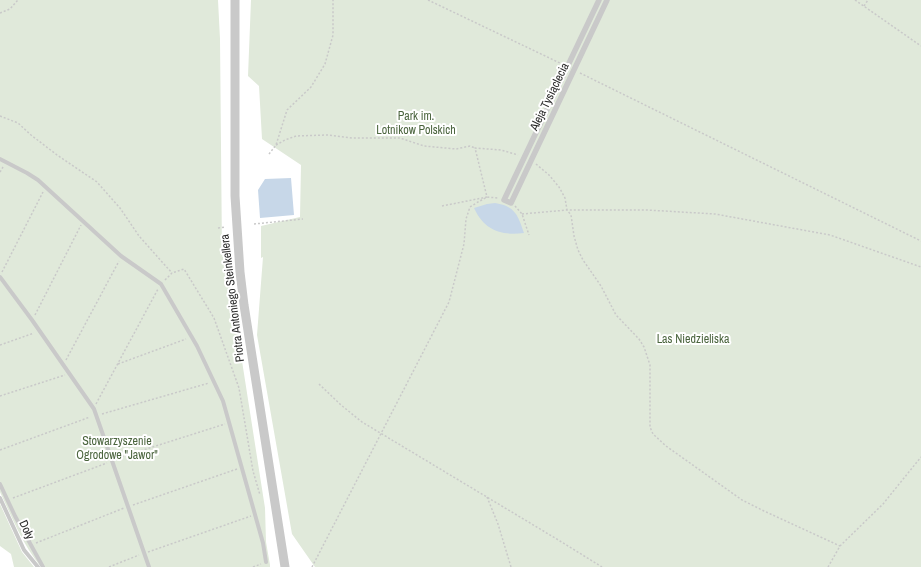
<!DOCTYPE html>
<html>
<head>
<meta charset="utf-8">
<style>
  body { margin:0 }
  canvas { display:block; background:#fff }
</style>
</head>
<body>
<canvas width="921" height="567"></canvas>
<script>
const ctx = document.querySelector('canvas').getContext('2d');
ctx.lineJoin = 'round';
function paint(path, color) {
  ctx.fillStyle = color;
  ctx.fill(path, 'evenodd');
}
function strokePath(path, color, width, dash) {
  ctx.strokeStyle = color;
  ctx.lineWidth = width;
  ctx.lineCap = dash ? 'butt' : 'round';
  ctx.setLineDash(dash || []);
  ctx.stroke(path);
}
function write(font, color, halo, rows, align = 'center') {
  ctx.font = font + ' "Archivo Narrow",sans-serif';
  ctx.lineWidth = 4;
  ctx.setLineDash([]);
  ctx.textBaseline = 'middle';
  ctx.strokeStyle = halo;
  ctx.fillStyle = color;
  for (const [text, x, y, turn = 0] of rows) {
    ctx.save();
    ctx.translate(x, y);
    ctx.rotate((+turn || 0) * Math.PI / 180);
    ctx.textAlign = isNaN(turn) ? turn : align;
    if (halo) ctx.strokeText(text, 0, 0);
    ctx.fillText(text, 0, 0);
    ctx.restore();
  }
}
paint(new Path2D(`
  M 0,0 L 218,0 L 220,39 L 222,254 L 229,278 L 265,508 L 266,542 L 270,565 L 270,567 L 41,567 C 23,545 12,518 0,492 Z
  M 251,0 L 921,0 L 921,567 L 315,567 L 292,534 L 257,335 L 263,257 L 261,258 L 261,226 L 300,217 L 301,165 L 262,139 L 259,86 L 248,76 Z
  M 0,504 L 22,552 L 34,567 L 14,567 L 11,554 L 0,546 Z`), '#e0e9da');
paint(new Path2D(`
  M 291,178 L 294,215 L 260,218 L 258,190 L 265,179 Z
  M 495,203 C 515,206 518,215 524,233 C 501,236 484,230 474,208 L 487,204 Z`), '#c7d7e8');
strokePath(new Path2D(`
  M 428,0 L 562,64
  M 855,0 L 921,46
  M 864,6 L 868,0
  M 0,13 L 10,9 L 18,0
  M 580,73 L 921,241
  M 0,116 L 18,123 L 31,135 L 57,155 L 97,182 L 120,208 L 139,236 L 172,273
  M 276,145 L 285,140 L 296,136 L 327,135 L 352,138 L 400,138 L 424,146 L 456,149 L 470,146 L 475,148
  M 269,154 L 276,145 L 287,110 L 311,87 L 325,64 L 333,35 L 333,0
  M 536,164 L 549,175 L 559,187 L 565,198 L 567,210 L 571,215 L 574,236 L 578,250 L 583,260 L 601,286 L 616,315 L 639,339 L 644,347 L 650,365 L 650,427 L 653,434 L 666,446 L 742,500 L 764,511 L 840,546
  M 0,172 L 3,167
  M 442,206 L 487,197 L 475,148 L 501,150 L 518,155
  M 515,206 L 522,214 L 529,235
  M 522,214 L 567,210 L 647,210 L 715,214 L 830,235 L 921,267
  M 254,224 L 303,219
  M 218,228 L 225,227
  M 2,272 L 43,192
  M 165,280 L 172,273 L 184,269 L 214,318 L 239,388 L 253,471 L 260,495
  M 35,315 L 81,225
  M 0,345 L 34,333
  M 66,360 L 119,261
  M 118,364 L 186,339
  M 319,384 L 341,405 L 362,422 L 560,541 L 602,567
  M 0,396 L 65,375
  M 96,404 L 158,289
  M 102,414 L 209,383
  M 0,450 L 90,417
  M 118,458 L 225,424
  M 487,497 L 498,524 L 511,567
  M 13,498 L 107,463
  M 133,505 L 237,469
  M 36,543 L 124,508
  M 148,552 L 251,516
  M 109,567 L 139,555
  M 253,567 L 261,564
  M 312,567 L 449,302 L 464,244 L 466,219 L 470,207 L 478,202 L 487,197 L 498,198
  M 828,567 L 840,546 L 883,504 L 921,457`), '#c9c9c9', 1.5, [2, 2]);
strokePath(new Path2D(`
  M 0,159 L 27,173 L 38,180 L 121,256 L 161,284 L 197,346 L 223,401 L 263,543 L 266,562
  M 0,277 L 32,320 L 94,409 L 149,567
  M 0,484 L 15,516 L 43,567
  M 0,498 L 24,550 L 38,567`), '#c9c9c9', 4);
strokePath(new Path2D(`
  M 599,0 L 504,200 L 511,203 L 607,0`), '#c9c9c9', 5.5);
strokePath(new Path2D(`
  M 235,0 L 235,196 L 240,272 L 244,305 L 285,567`), '#c9c9c9', 9);
write('12px', '#2c2c2c', '#fff', [
  ["Aleja Tysiąclecia",550,97,-64],
  ["Piotra Antoniego Steinkellera",233,298,-97],
  ["Doły",26,530,65]
]);
write('12px', '#4a643d', '#fff', [
  ["Park im.",416,117],
  ["Lotnikow Polskich",416,131],
  ["Las Niedzieliska",693,340],
  ["Stowarzyszenie",117,442],
  ["Ogrodowe \"Jawor\"",117,456]
]);
</script>
</body>
</html>
